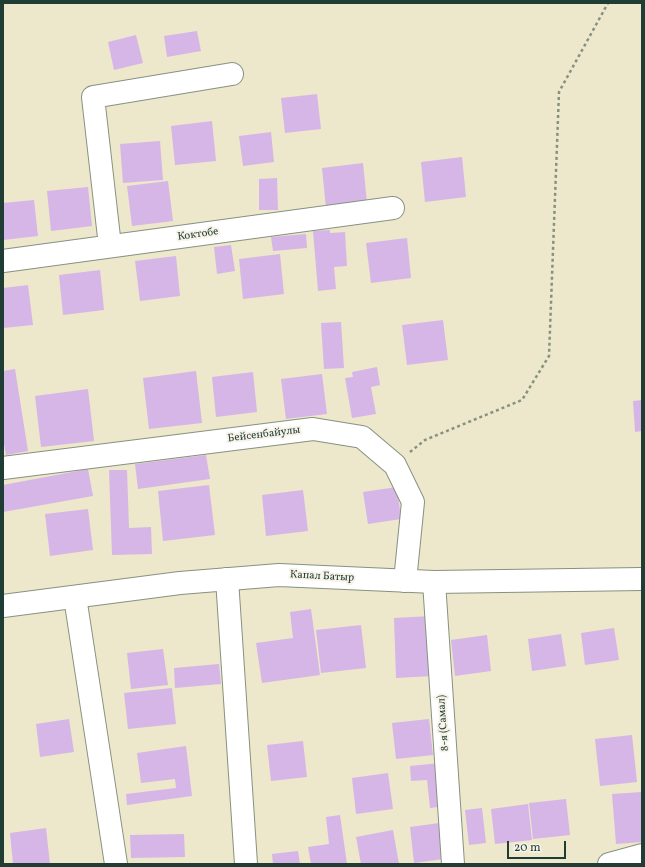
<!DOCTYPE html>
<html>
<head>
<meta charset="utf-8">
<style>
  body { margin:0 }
  #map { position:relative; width:645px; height:867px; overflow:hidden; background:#ede7cb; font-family:Vollkorn,serif }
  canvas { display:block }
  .frame { position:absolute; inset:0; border:4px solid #1f3d34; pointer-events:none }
  .scale { position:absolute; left:507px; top:841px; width:59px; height:18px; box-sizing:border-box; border:2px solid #1f3d34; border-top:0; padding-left:5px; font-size:12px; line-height:14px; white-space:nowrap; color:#1f3d34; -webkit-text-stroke:3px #f7f3e8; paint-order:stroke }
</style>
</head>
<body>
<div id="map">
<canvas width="645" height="867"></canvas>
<div class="frame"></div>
<div class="scale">20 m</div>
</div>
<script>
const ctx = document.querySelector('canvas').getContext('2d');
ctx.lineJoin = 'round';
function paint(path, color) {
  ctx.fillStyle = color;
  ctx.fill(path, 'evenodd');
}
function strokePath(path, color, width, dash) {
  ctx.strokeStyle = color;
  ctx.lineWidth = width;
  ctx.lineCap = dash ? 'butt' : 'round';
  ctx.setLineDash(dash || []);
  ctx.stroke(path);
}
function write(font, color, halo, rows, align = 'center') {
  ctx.font = font + ' Vollkorn,serif';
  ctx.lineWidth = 4;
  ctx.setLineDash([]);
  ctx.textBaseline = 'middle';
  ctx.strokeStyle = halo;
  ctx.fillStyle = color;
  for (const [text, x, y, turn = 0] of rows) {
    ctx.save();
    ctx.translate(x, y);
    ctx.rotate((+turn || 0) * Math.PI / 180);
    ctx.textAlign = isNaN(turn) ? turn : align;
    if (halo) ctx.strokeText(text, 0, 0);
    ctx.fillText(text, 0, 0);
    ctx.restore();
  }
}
paint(new Path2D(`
  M 197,31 L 201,51 L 167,57 L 164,36 Z
  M 136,35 L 143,63 L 114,70 L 108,42 Z
  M 317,94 L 321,129 L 285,133 L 281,98 Z
  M 212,121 L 216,161 L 175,165 L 171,126 Z
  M 271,132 L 274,162 L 243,166 L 239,136 Z
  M 160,141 L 163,180 L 123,183 L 120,144 Z
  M 462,157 L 466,197 L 425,202 L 421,162 Z
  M 363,163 L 367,203 L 326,208 L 322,168 Z
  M 277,178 L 278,210 L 259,210 L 259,179 Z
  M 168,181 L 173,221 L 132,226 L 127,186 Z
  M 88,187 L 92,226 L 51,231 L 47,191 Z
  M 34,200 L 38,236 L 3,240 L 3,203 Z
  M 330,230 L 330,233 L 345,232 L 347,266 L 334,267 L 336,289 L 318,291 L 313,231 Z
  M 306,234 L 307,248 L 273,251 L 271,237 Z
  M 407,238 L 411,278 L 371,283 L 366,243 Z
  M 231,245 L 235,271 L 217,274 L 214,247 Z
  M 280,254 L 284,294 L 243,299 L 239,259 Z
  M 176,256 L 180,296 L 140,301 L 135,261 Z
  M 100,270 L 104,310 L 63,315 L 59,275 Z
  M 28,285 L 33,325 L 3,328 L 3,288 Z
  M 443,320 L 448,360 L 407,365 L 402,325 Z
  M 341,322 L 344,368 L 324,369 L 321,323 Z
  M 377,367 L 380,385 L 371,387 L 376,414 L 352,418 L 345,378 L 353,377 L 352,372 Z
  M 15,369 L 28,451 L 6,455 L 3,438 L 3,371 Z
  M 196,371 L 202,423 L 149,429 L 143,378 Z
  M 253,372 L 257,412 L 216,417 L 212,377 Z
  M 322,374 L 327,414 L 286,419 L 281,379 Z
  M 88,389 L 94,441 L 41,447 L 35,396 Z
  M 642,400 L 642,431 L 635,432 L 633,401 Z
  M 206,455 L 210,479 L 138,489 L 135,464 Z
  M 88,469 L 93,496 L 3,512 L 3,485 Z
  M 109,470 L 127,470 L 129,528 L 151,527 L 152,554 L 112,555 Z
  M 209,485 L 215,535 L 163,541 L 158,491 Z
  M 397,487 L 401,519 L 368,524 L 363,492 Z
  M 303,490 L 308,531 L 266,536 L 262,495 Z
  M 88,509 L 93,550 L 50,556 L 45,514 Z
  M 311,609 L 320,675 L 262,683 L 256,643 L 293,638 L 290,612 Z
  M 431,616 L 433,676 L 396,678 L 394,618 Z
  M 361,625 L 366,668 L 321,673 L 316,630 Z
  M 614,628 L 619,660 L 585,665 L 581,633 Z
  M 561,634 L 566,666 L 532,671 L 528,639 Z
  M 487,635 L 491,671 L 455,676 L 451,640 Z
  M 163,649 L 168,685 L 131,689 L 127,653 Z
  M 219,664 L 221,684 L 175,688 L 174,668 Z
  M 172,688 L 176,724 L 128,729 L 124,693 Z
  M 69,719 L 74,752 L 40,757 L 36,724 Z
  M 429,719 L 433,755 L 396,759 L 392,723 Z
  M 632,735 L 637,782 L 600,786 L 595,739 Z
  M 303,741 L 307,777 L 271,781 L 267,745 Z
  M 186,746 L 192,796 L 127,805 L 126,794 L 176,788 L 175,779 L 141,783 L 137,753 Z
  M 440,763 L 445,806 L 430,808 L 427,780 L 411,781 L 410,766 Z
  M 388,773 L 393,809 L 356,814 L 352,778 Z
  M 642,792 L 642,842 L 616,844 L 612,794 Z
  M 566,799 L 570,835 L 533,839 L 529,803 Z
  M 528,804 L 532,840 L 495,844 L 491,809 Z
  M 482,808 L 486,843 L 469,845 L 465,810 Z
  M 340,815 L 347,864 L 311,864 L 308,847 L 329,844 L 326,817 Z
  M 447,822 L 451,858 L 414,863 L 410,827 Z
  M 46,828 L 50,864 L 13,864 L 10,833 Z
  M 393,830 L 399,864 L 361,864 L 356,837 Z
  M 184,834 L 185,857 L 131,858 L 130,835 Z
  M 298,851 L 300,864 L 273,864 L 272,854 Z`), '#d6b6e6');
const minor = new Path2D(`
  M 110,246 L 93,97 L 232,74
  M 3,261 L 393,208
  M 3,468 L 313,429 L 362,437 L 395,465 L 413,502 L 405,581
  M 227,579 L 246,864
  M 434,582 L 453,864
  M 75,597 L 116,864
  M 609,864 L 642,855`);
const major = new Path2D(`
  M 3,606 L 180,583 L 279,575 L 434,582 L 642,579`);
strokePath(minor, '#869280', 24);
strokePath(major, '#869280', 24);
strokePath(new Path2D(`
  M 410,452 L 425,440 L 522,400 L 549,356 L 559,92 L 608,3`), '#869280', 2.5, [3, 3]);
strokePath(minor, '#fff', 22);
strokePath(major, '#fff', 22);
write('11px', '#1f3d34', '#f7f3e8', [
  ["Коктобе",198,235,-8],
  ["Бейсенбайулы",264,435,-7],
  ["Капал Батыр",322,577,3],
  ["8-я (Самал)",444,723,-94]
]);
</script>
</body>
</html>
